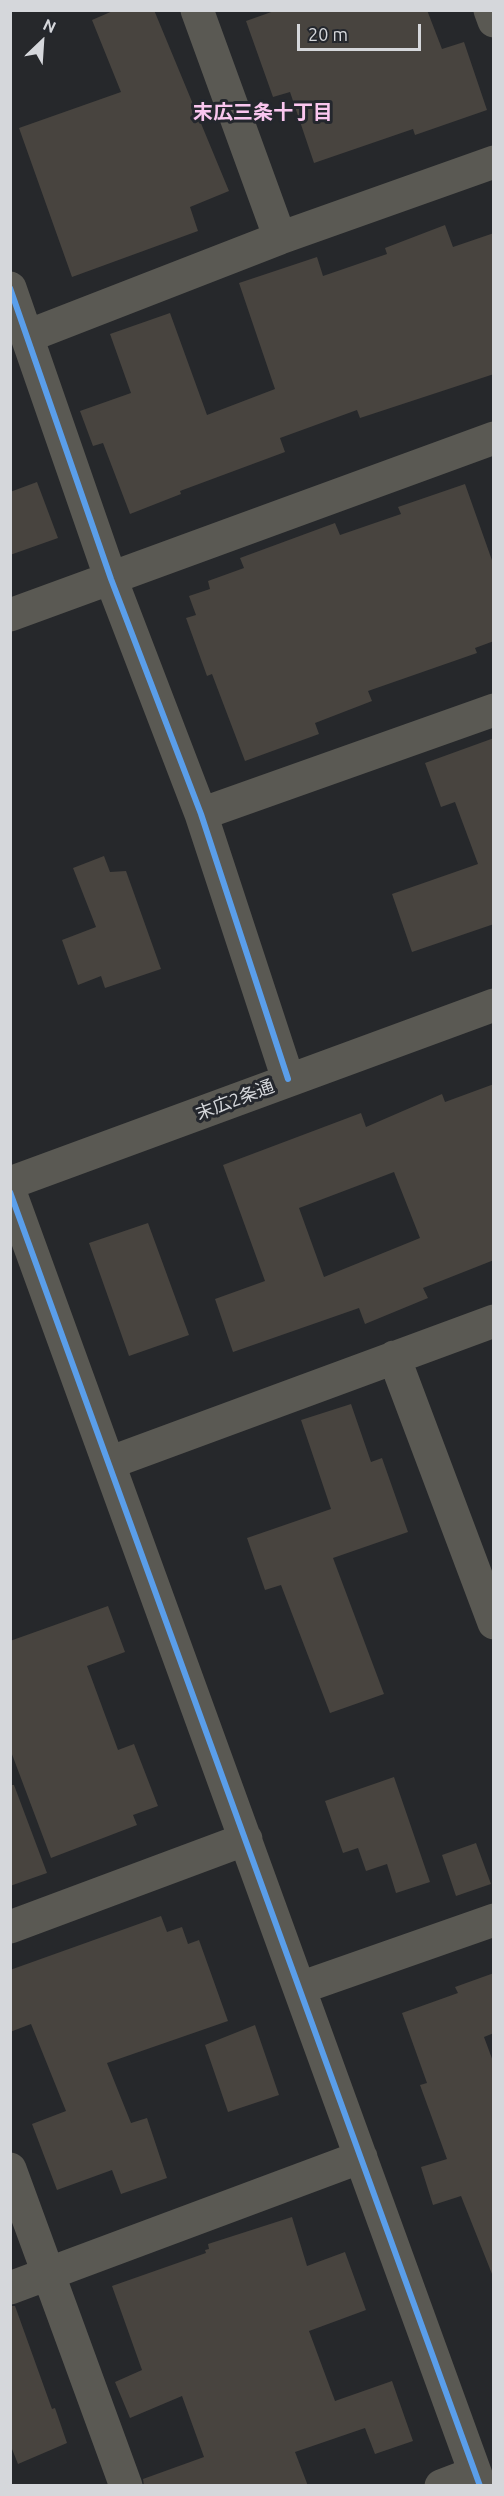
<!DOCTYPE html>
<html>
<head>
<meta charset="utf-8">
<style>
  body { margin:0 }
  #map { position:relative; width:504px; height:2496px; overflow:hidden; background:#26282b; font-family:Ubuntu,sans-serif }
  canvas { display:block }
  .frame { position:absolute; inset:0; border:12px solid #d5d7db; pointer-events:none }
  .north { position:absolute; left:12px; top:12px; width:60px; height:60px; -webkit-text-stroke:4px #24272d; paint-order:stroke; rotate:25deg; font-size:16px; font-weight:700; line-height:24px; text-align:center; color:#d5d7db }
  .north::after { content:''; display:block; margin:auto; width:21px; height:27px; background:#d5d7db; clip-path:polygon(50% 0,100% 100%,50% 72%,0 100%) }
  .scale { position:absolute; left:297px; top:24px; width:124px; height:27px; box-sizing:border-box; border:3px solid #d5d7db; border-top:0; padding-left:8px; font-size:18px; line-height:21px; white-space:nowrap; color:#d5d7db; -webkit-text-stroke:4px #24272d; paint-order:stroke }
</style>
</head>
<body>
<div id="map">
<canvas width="504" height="2496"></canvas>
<div class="frame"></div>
<div class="north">N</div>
<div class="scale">20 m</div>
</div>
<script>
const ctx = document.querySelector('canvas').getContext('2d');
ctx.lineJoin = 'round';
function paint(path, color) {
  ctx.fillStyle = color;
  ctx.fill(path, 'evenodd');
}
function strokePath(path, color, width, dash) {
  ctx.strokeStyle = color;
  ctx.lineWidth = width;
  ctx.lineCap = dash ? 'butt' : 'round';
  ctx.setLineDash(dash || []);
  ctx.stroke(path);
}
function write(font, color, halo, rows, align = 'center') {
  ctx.font = font + ' Ubuntu,"Noto Sans JP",sans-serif';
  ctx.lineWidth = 6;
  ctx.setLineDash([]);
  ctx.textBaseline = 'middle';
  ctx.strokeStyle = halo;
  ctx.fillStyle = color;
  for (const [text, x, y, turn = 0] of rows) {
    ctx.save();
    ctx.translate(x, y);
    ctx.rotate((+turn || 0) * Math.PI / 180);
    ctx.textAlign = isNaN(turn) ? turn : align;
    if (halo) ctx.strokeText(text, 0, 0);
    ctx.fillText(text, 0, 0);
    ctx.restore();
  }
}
paint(new Path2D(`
  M 115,10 L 154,10 L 229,191 L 190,207 L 198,231 L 72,277 L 19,128 L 121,92 L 92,20 Z
  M 277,10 L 427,10 L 442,49 L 464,42 L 487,110 L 415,135 L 413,129 L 314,163 L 290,92 L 273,97 L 246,21 Z
  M 445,225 L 453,247 L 494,233 L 494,374 L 360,418 L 357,410 L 280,438 L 285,452 L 180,491 L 181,494 L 130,514 L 103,443 L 93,446 L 80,411 L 131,393 L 110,334 L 170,313 L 207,415 L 275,389 L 239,283 L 317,257 L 323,276 L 387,254 L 385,248 Z
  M 37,482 L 58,538 L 10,555 L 10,492 Z
  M 465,484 L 494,566 L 494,641 L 475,648 L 477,653 L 368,691 L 372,701 L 315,723 L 319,734 L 245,761 L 212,674 L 207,676 L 186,618 L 196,615 L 189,596 L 210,589 L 208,581 L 244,568 L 240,558 L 335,523 L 340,535 L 401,514 L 398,507 Z
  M 494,738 L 494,924 L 412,952 L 392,894 L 478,864 L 455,802 L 441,807 L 425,763 Z
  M 104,856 L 110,872 L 126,871 L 161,969 L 105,988 L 101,976 L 78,985 L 62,940 L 96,927 L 73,868 Z
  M 494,1084 L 494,1260 L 423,1288 L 428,1298 L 365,1324 L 359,1308 L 233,1352 L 215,1299 L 265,1281 L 223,1165 L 361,1113 L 366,1127 L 442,1094 L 445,1102 ZM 394,1172 L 420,1238 L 324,1277 L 299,1208 Z
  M 148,1223 L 189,1335 L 129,1356 L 89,1243 Z
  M 351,1404 L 371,1462 L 382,1458 L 408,1532 L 333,1558 L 384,1694 L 330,1713 L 281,1585 L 265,1590 L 247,1538 L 331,1509 L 301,1420 Z
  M 108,1606 L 125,1652 L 87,1666 L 118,1750 L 134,1744 L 158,1806 L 133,1815 L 137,1825 L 51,1858 L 10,1749 L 10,1641 Z
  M 394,1777 L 430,1882 L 396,1893 L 387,1864 L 366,1871 L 358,1848 L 343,1853 L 325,1801 Z
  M 10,1785 L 14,1785 L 47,1873 L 10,1886 Z
  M 476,1843 L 491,1884 L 456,1896 L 442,1855 Z
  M 161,1916 L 167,1932 L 182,1927 L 188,1944 L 199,1940 L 228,2021 L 107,2063 L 131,2123 L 147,2118 L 167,2178 L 121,2194 L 112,2170 L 57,2190 L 32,2124 L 66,2111 L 31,2024 L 10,2032 L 10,1970 Z
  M 494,1973 L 494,2033 L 484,2037 L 494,2064 L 492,2274 L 461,2196 L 433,2205 L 421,2167 L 447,2159 L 420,2085 L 427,2083 L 402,2013 L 458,1993 L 455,1987 Z
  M 255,2025 L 279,2095 L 228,2112 L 205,2045 Z
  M 292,2217 L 307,2266 L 345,2252 L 366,2310 L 309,2331 L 335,2401 L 392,2381 L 413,2441 L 375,2454 L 365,2428 L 295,2452 L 308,2486 L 144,2486 L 143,2479 L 204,2457 L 182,2396 L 130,2418 L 115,2382 L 142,2370 L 112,2286 L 206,2253 L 205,2250 L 209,2249 L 208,2244 Z
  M 10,2306 L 15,2306 L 52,2409 L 55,2408 L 67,2443 L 18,2464 L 10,2444 Z`), '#48443f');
strokePath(new Path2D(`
  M 197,10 L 280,238
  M 490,10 L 494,21
  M 10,288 L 111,579 L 201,814 L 288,1079
  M 28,336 L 280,238 L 494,162
  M 10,615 L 494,438
  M 201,814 L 494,710
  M 10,1183 L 494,1005
  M 10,1192 L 480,2486
  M 394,1357 L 494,1623
  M 109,1463 L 494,1321
  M 10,1927 L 246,1839
  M 300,1988 L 494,1920
  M 10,2169 L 126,2486
  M 10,2288 L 361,2157
  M 441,2486 L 475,2473`), '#5a5953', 33);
strokePath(new Path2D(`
  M 10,288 L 111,579 L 201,814 L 288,1079
  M 10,1192 L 480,2486`), '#5a9eea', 6);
write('18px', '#d5d7db', '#24272d', [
  ["末広2条通",235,1100,-21]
]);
write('bold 20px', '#fac6ef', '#24272d', [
  ["末広三条十丁目",263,112]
]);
</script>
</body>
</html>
